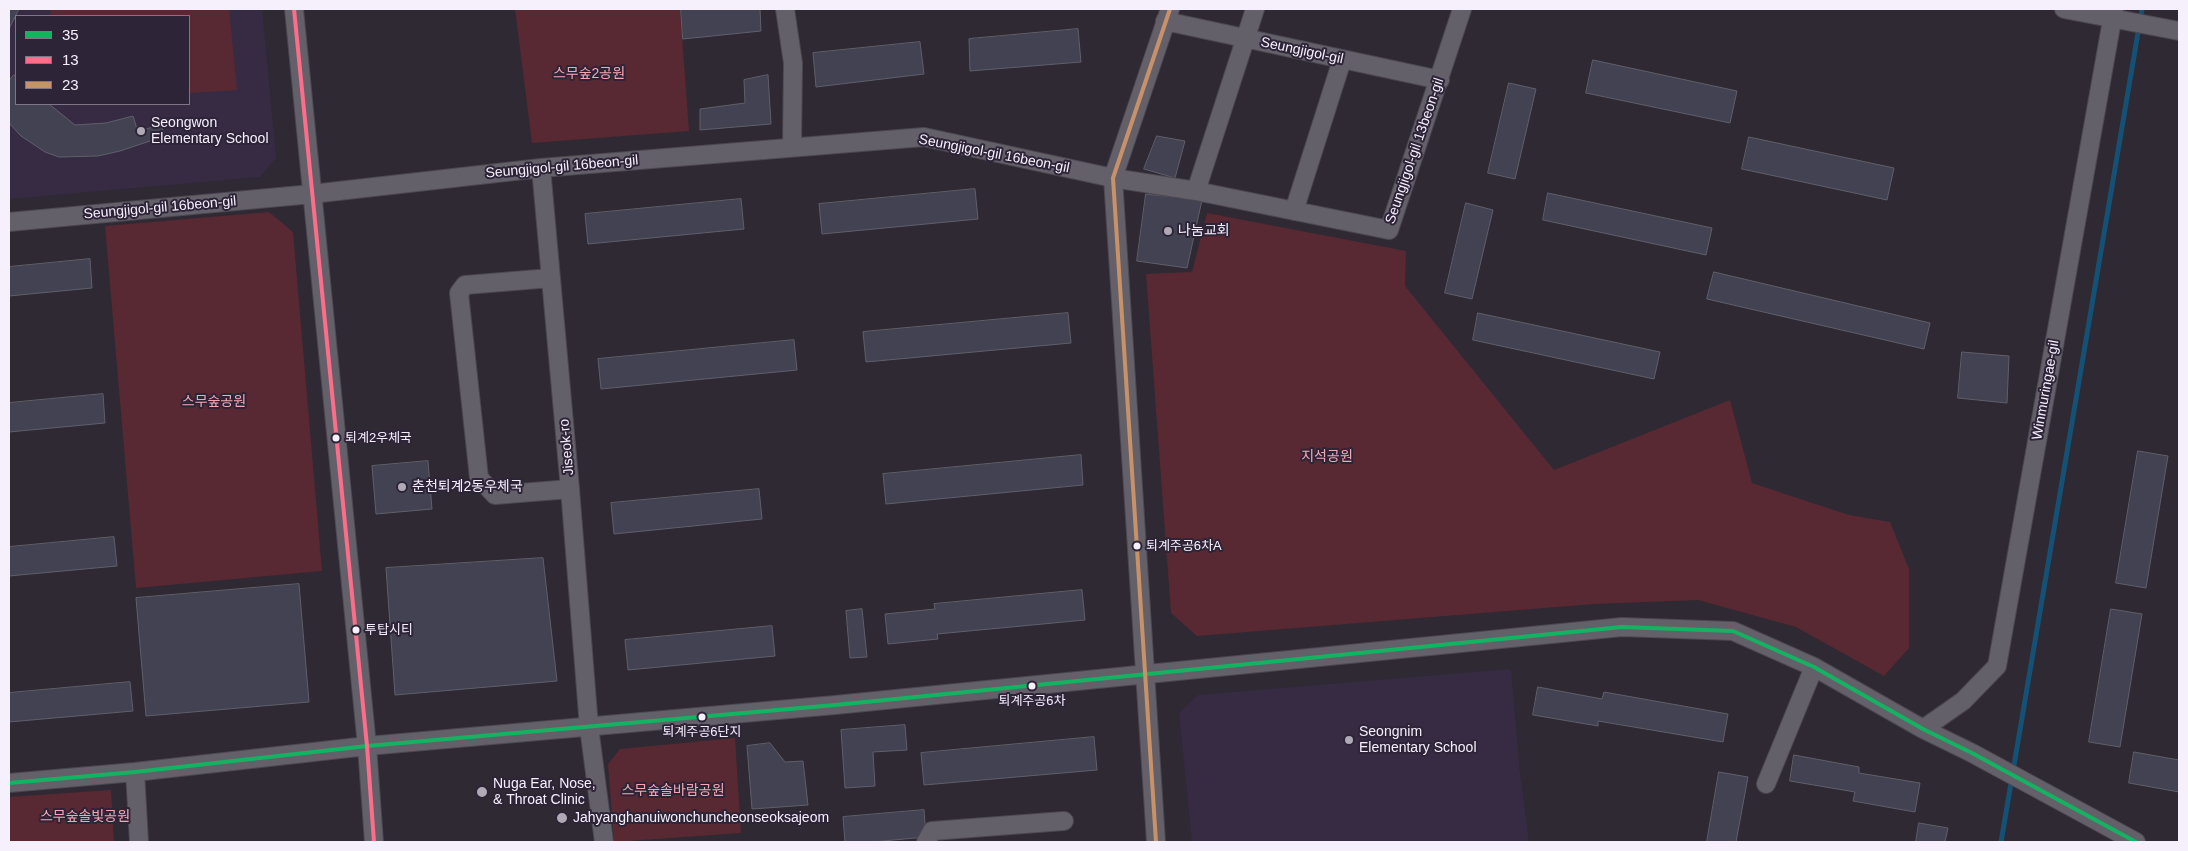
<!DOCTYPE html>
<html>
<head>
<meta charset="utf-8">
<style>
  body { margin:0 }
  #map { position:relative; width:2188px; height:851px; overflow:hidden; background:#2e2933; font-family:Helvetica,sans-serif }
  canvas { display:block }
  .frame { position:absolute; inset:0; border:10px solid #f6f0fd; pointer-events:none }
  .legend { position:absolute; left:15px; top:15px; width:175px; height:90px; box-sizing:border-box; background:#2e2438; border:1px solid #7e7687; margin:0; padding:6px 9px; list-style:none; font-size:15px; color:#f6f0fd }
  .legend li { display:flex; align-items:center; gap:10px; height:25px }
  .legend b { width:25px; border:1px solid #7e7687 }
</style>
</head>
<body>
<div id="map">
<canvas width="2188" height="851"></canvas>
<div class="frame"></div>
<ul class="legend">
<li><b style="height:6px;background:#13b361"></b>35</li>
<li><b style="height:6px;background:#fb6d88"></b>13</li>
<li><b style="height:6px;background:#c7916a"></b>23</li>
</ul>
</div>
<script>
const ctx = document.querySelector('canvas').getContext('2d');
ctx.lineJoin = 'round';
function paint(path, color) {
  ctx.fillStyle = color;
  ctx.fill(path, 'evenodd');
}
function strokePath(path, color, width, dash) {
  ctx.strokeStyle = color;
  ctx.lineWidth = width;
  ctx.lineCap = dash ? 'butt' : 'round';
  ctx.setLineDash(dash || []);
  ctx.stroke(path);
}
function write(font, color, halo, rows, align = 'center') {
  ctx.font = font + ' Helvetica,"Noto Sans KR",sans-serif';
  ctx.lineWidth = 4;
  ctx.setLineDash([]);
  ctx.textBaseline = 'middle';
  ctx.strokeStyle = halo;
  ctx.fillStyle = color;
  for (const [text, x, y, turn = 0] of rows) {
    ctx.save();
    ctx.translate(x, y);
    ctx.rotate((+turn || 0) * Math.PI / 180);
    ctx.textAlign = isNaN(turn) ? turn : align;
    if (halo) ctx.strokeText(text, 0, 0);
    ctx.fillText(text, 0, 0);
    ctx.restore();
  }
}
paint(new Path2D(`
  M 9,9 L 262,9 L 276,158 L 260,177 L 9,199 ZM 16,16 L 189,16 L 189,104 L 16,104 Z
  M 1511,669 L 1519,766 L 1529,842 L 1192,842 L 1179,713 L 1198,695 Z`), '#372b43');
paint(new Path2D(`
  M 50,9 L 229,9 L 237,90 L 189,93 L 189,16 L 51,16 Z
  M 515,9 L 680,9 L 689,131 L 532,143 Z
  M 269,212 L 293,232 L 322,571 L 136,588 L 105,226 Z
  M 1207,213 L 1406,251 L 1405,286 L 1554,470 L 1730,400 L 1752,483 L 1849,515 L 1890,522 L 1909,569 L 1909,648 L 1884,676 L 1796,627 L 1698,600 L 1594,604 L 1197,636 L 1171,613 L 1146,274 L 1192,272 Z
  M 735,738 L 741,833 L 614,842 L 608,764 L 620,749 Z
  M 111,790 L 114,842 L 9,842 L 9,797 Z`), '#582932');
strokePath(new Path2D(`
  M 2001,842 L 2142,9`), '#155075', 5);
const building = new Path2D(`
  M 9,9 L 19,9 L 9,29 Z
  M 681,9 L 760,9 L 761,31 L 683,39 Z
  M 1078,29 L 1081,62 L 970,71 L 969,39 Z
  M 920,42 L 924,74 L 816,87 L 813,53 Z
  M 1593,60 L 1737,91 L 1730,123 L 1586,93 Z
  M 14,75 L 16,77 L 16,104 L 49,104 L 75,125 L 106,123 L 133,116 L 138,132 L 161,124 L 165,136 L 120,151 L 98,156 L 59,157 L 45,152 L 21,136 L 9,123 L 9,81 Z
  M 768,75 L 771,124 L 700,130 L 700,109 L 745,103 L 744,80 Z
  M 1509,83 L 1536,89 L 1515,179 L 1488,173 Z
  M 1157,136 L 1185,141 L 1175,178 L 1144,169 Z
  M 1749,137 L 1894,168 L 1887,200 L 1742,169 Z
  M 975,189 L 978,219 L 822,234 L 819,204 Z
  M 1548,193 L 1712,228 L 1706,255 L 1543,220 Z
  M 1146,194 L 1202,200 L 1187,268 L 1137,261 Z
  M 741,199 L 744,229 L 588,244 L 585,214 Z
  M 1466,203 L 1493,210 L 1472,299 L 1445,293 Z
  M 90,259 L 92,288 L 9,296 L 9,267 Z
  M 1714,272 L 1930,323 L 1924,349 L 1707,299 Z
  M 1068,313 L 1071,343 L 866,362 L 863,332 Z
  M 1478,313 L 1660,352 L 1654,379 L 1473,340 Z
  M 794,340 L 797,370 L 601,389 L 598,359 Z
  M 1962,352 L 2009,356 L 2007,403 L 1958,398 Z
  M 103,394 L 105,423 L 9,432 L 9,403 Z
  M 2138,451 L 2168,456 L 2146,588 L 2116,583 Z
  M 1081,455 L 1083,485 L 886,504 L 883,474 Z
  M 428,461 L 432,509 L 376,514 L 372,466 Z
  M 759,489 L 762,519 L 614,534 L 611,503 Z
  M 114,537 L 117,566 L 9,576 L 9,547 Z
  M 543,558 L 557,681 L 395,695 L 386,568 Z
  M 299,584 L 309,702 L 146,716 L 136,598 Z
  M 1082,590 L 1085,620 L 937,634 L 938,639 L 888,644 L 885,614 L 935,609 L 934,604 Z
  M 862,609 L 867,657 L 850,658 L 846,611 Z
  M 2111,609 L 2142,614 L 2120,747 L 2089,742 Z
  M 772,626 L 775,656 L 628,670 L 625,640 Z
  M 130,682 L 133,711 L 9,722 L 9,693 Z
  M 1538,687 L 1602,699 L 1604,692 L 1728,714 L 1723,742 L 1598,721 L 1598,726 L 1533,715 Z
  M 905,725 L 907,750 L 873,752 L 875,786 L 845,788 L 841,730 Z
  M 1094,737 L 1097,770 L 924,785 L 921,753 Z
  M 770,743 L 785,762 L 803,761 L 808,805 L 752,809 L 747,746 Z
  M 2134,752 L 2179,760 L 2179,792 L 2129,783 Z
  M 1794,755 L 1859,767 L 1859,773 L 1920,783 L 1915,812 L 1853,801 L 1855,792 L 1790,781 Z
  M 1719,772 L 1748,777 L 1736,842 L 1707,842 Z
  M 924,810 L 926,837 L 872,842 L 845,842 L 843,817 Z
  M 1919,823 L 1948,828 L 1945,842 L 1916,842 Z`);
paint(building, '#424253');
strokePath(building, '#605f69', 1);
const minor = new Path2D(`
  M 294,9 L 367,746 L 374,842
  M 785,9 L 793,63 L 792,147
  M 2064,9 L 2179,31
  M 1165,21 L 1440,80
  M 541,168 L 570,489 L 589,727 L 604,842
  M 1196,191 L 1255,9
  M 1294,211 L 1342,60
  M 9,222 L 312,194 L 541,168 L 924,137 L 1113,178 L 1196,191 L 1389,230 L 1462,9
  M 551,278 L 465,285 L 459,293 L 479,478 L 495,495 L 570,489
  M 1923,729 L 1963,701 L 1997,666 L 2114,9
  M 135,772 L 139,842
  M 9,783 L 135,772 L 367,746 L 835,705 L 1622,627 L 1733,631 L 1814,667 L 1923,729 L 1972,753 L 2136,842
  M 1766,784 L 1814,667
  M 926,842 L 932,831 L 1064,821
  M 1156,842 L 1113,178 L 1170,9`);
strokePath(minor, '#4c4750', 20);
strokePath(minor, '#646069', 18);
strokePath(new Path2D(`
  M 9,783 L 135,772 L 367,746 L 835,705 L 1622,627 L 1733,631 L 1814,667 L 1923,729 L 1972,753 L 2136,842`), '#13b361', 4);
strokePath(new Path2D(`
  M 294,9 L 367,746 L 374,842`), '#fb6d88', 4);
strokePath(new Path2D(`
  M 1156,842 L 1113,178 L 1170,9`), '#c7916a', 4);
for (const [x, y, r, color] of [
  [141,131,5,"#b0aab6"],
  [1168,231,5,"#b0aab6"],
  [336,438,4.5,"#f6f0fd"],
  [402,487,5,"#b0aab6"],
  [1137,546,4.5,"#f6f0fd"],
  [356,630,4.5,"#f6f0fd"],
  [1032,686,4.5,"#f6f0fd"],
  [702,717,4.5,"#f6f0fd"],
  [1349,740,5,"#b0aab6"],
  [482,792,6,"#b0aab6"],
  [562,818,6,"#b0aab6"]
]) {
  const dot = new Path2D();
  dot.arc(x, y, r, 0, 2 * Math.PI);
  ctx.fillStyle = color;
  ctx.fill(dot);
  strokePath(dot, '#2e2438', 2);
}
write('13px', '#f6f0fd', '#2e2438', [
  ["퇴계2우체국",345,438],
  ["퇴계주공6차A",1146,546],
  ["투탑시티",365,630],
  ["퇴계주공6차",1032,701,"center"],
  ["퇴계주공6단지",702,732,"center"]
], 'left');
write('14px', '#f6f0fd', '#2e2438', [
  ["Seungjigol-gil",1302,51,12],
  ["Seungjigol-gil 13beon-gil",1415,151,-71],
  ["Seungjigol-gil 16beon-gil",994,154,11],
  ["Seungjigol-gil 16beon-gil",562,167,-5],
  ["Seungjigol-gil 16beon-gil",160,208,-5],
  ["Winmuringae-gil",2046,390,-80],
  ["Jiseok-ro",567,447,-95]
]);
write('14px', '#f2a9b3', '#2e2438', [
  ["스무숲2공원",589,74],
  ["스무숲공원",214,402],
  ["지석공원",1327,457],
  ["스무숲솔바람공원",673,791],
  ["스무숲솔빛공원",85,817]
]);
write('14px', '#f6f0fd', '#2e2438', [
  ["Seongwon",151,123],
  ["Elementary School",151,139],
  ["나눔교회",1178,231],
  ["춘천퇴계2동우체국",412,487],
  ["Seongnim",1359,732],
  ["Elementary School",1359,748],
  ["Nuga Ear, Nose,",493,784],
  ["& Throat Clinic",493,800],
  ["Jahyanghanuiwonchuncheonseoksajeom",573,818]
], 'left');
</script>
</body>
</html>
